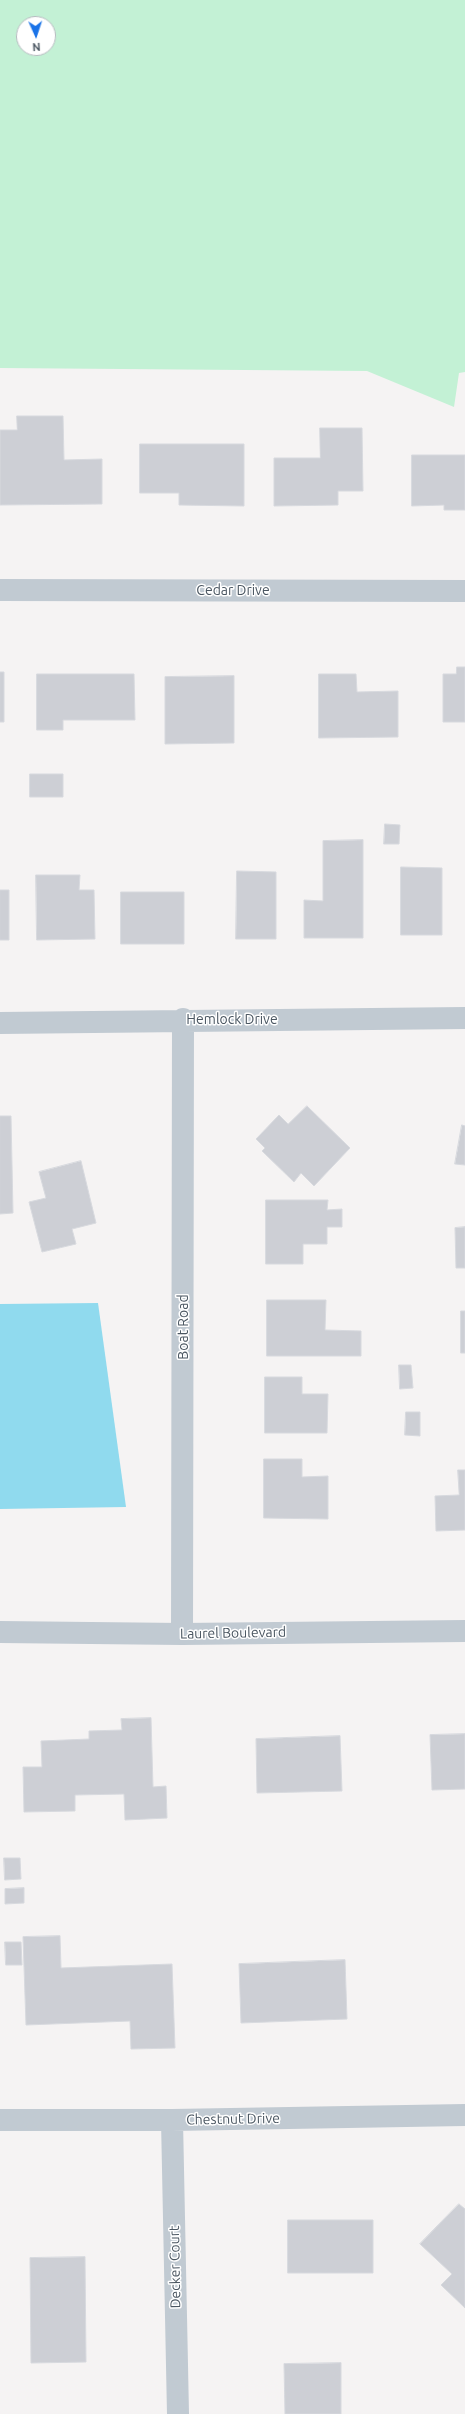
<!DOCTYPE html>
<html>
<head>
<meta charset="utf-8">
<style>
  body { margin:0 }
  #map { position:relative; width:465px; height:2414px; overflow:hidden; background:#f5f3f3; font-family:Ubuntu,sans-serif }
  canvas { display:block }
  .north { position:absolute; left:16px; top:16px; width:40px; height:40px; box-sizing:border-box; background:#fff; border:1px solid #b7bbc0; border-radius:50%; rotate:177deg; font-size:11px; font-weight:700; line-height:16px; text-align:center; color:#4a5661 }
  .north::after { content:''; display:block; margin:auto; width:14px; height:18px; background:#1a73e8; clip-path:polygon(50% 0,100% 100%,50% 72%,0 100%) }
</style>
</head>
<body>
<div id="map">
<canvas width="465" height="2414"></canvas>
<div class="north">N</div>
</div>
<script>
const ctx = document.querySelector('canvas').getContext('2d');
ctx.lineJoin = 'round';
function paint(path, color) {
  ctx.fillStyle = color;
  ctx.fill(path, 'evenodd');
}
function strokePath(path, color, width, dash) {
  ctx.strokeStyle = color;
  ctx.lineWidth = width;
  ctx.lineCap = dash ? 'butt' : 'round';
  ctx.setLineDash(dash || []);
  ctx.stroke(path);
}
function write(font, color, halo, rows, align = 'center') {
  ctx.font = font + ' Ubuntu,sans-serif';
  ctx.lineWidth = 3;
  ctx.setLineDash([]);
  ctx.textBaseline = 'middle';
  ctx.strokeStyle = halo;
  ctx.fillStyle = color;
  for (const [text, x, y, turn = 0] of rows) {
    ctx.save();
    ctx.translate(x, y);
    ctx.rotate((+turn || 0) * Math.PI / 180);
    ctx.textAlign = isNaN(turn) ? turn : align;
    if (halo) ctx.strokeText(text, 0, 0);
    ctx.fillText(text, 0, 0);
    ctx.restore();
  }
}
paint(new Path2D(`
  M 0,0 L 465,0 L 465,372 L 459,373 L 454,407 L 367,371 L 0,368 ZM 24,24 L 48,24 L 48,48 L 24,48 Z`), '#c3f1d5');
paint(new Path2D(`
  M 98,1303 L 126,1507 L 0,1509 L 0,1304 Z`), '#90daee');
const building = new Path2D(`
  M 17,416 L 63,416 L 64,460 L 102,459 L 102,504 L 0,505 L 0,430 L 17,430 Z
  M 320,428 L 362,428 L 363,491 L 338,491 L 338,505 L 274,506 L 274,458 L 320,458 Z
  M 140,444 L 244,444 L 244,506 L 179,505 L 179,493 L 140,493 Z
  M 412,455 L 465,455 L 465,510 L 444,510 L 444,505 L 412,506 Z
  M 457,667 L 465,667 L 465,722 L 443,722 L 443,674 L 456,674 Z
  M 0,672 L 4,672 L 4,722 L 0,722 Z
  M 37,674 L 134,674 L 135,720 L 63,720 L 63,730 L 37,730 Z
  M 319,674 L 356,674 L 357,692 L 398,691 L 398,737 L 319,738 Z
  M 234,676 L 234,743 L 165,744 L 165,677 Z
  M 30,774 L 63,774 L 63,797 L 30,797 Z
  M 385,824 L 400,825 L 399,844 L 384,844 Z
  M 363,840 L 363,938 L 304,938 L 304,900 L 323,901 L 323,841 Z
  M 401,867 L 442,868 L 442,935 L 401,935 Z
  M 237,871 L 276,872 L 276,939 L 236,939 Z
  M 36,875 L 80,875 L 79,890 L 94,890 L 95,939 L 37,940 Z
  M 0,890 L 9,890 L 9,940 L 0,940 Z
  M 121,892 L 184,892 L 184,944 L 121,944 Z
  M 307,1106 L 350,1148 L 314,1186 L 301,1173 L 294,1182 L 262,1151 L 265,1148 L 256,1139 L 279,1115 L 288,1124 Z
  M 0,1116 L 11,1116 L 13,1213 L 0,1214 Z
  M 462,1125 L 465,1126 L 465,1165 L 455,1164 Z
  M 81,1161 L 96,1223 L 72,1229 L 76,1244 L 42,1252 L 29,1202 L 46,1198 L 39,1172 Z
  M 266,1200 L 328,1200 L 327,1210 L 342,1209 L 342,1227 L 327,1227 L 327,1244 L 303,1244 L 303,1264 L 266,1264 Z
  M 465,1227 L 465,1268 L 456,1268 L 455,1228 Z
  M 267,1300 L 326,1300 L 325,1330 L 361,1331 L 361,1356 L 267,1356 Z
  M 461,1311 L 465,1311 L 465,1353 L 461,1353 Z
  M 399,1365 L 411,1365 L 413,1388 L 400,1389 Z
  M 265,1377 L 302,1377 L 302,1394 L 328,1394 L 327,1433 L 265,1433 Z
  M 406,1412 L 420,1412 L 420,1436 L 405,1435 Z
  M 264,1459 L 302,1459 L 302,1477 L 328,1476 L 328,1519 L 264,1518 Z
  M 458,1470 L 465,1470 L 465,1530 L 436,1531 L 435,1496 L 459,1495 Z
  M 151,1718 L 153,1787 L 166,1786 L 167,1818 L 125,1820 L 124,1794 L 75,1795 L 75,1811 L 24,1812 L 23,1767 L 42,1767 L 41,1741 L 89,1739 L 89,1731 L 122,1730 L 121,1719 Z
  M 465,1734 L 465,1789 L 432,1790 L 430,1735 Z
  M 340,1736 L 342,1791 L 257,1793 L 256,1739 Z
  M 4,1858 L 20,1858 L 21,1879 L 5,1880 Z
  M 24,1888 L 24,1903 L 5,1904 L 5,1889 Z
  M 60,1936 L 61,1968 L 172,1964 L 175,2048 L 131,2049 L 130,2021 L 26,2025 L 23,1937 Z
  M 5,1942 L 21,1942 L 22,1965 L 6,1965 Z
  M 345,1960 L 347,2019 L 241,2023 L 239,1964 Z
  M 459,2204 L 465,2209 L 465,2308 L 441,2285 L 452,2274 L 420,2244 Z
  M 288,2220 L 373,2220 L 373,2273 L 288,2273 Z
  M 85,2257 L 86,2362 L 31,2363 L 30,2258 Z
  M 341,2363 L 341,2414 L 285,2414 L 284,2364 Z`);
paint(building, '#cdcfd5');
strokePath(building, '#d7d9de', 1);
strokePath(new Path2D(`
  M 0,590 L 465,591
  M 0,1023 L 465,1018
  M 0,1632 L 182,1634 L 465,1631
  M 182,1634 L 183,1019
  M 0,2120 L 172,2120 L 465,2115
  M 172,2120 L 178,2414`), '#c1cad2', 22);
write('14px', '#4a5661', '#fff', [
  ["Cedar Drive",233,590],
  ["Hemlock Drive",232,1019],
  ["Boat Road",183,1327,-90],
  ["Laurel Boulevard",233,1633,-1],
  ["Chestnut Drive",233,2119,-1],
  ["Decker Court",175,2267,-91]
]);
</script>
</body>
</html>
